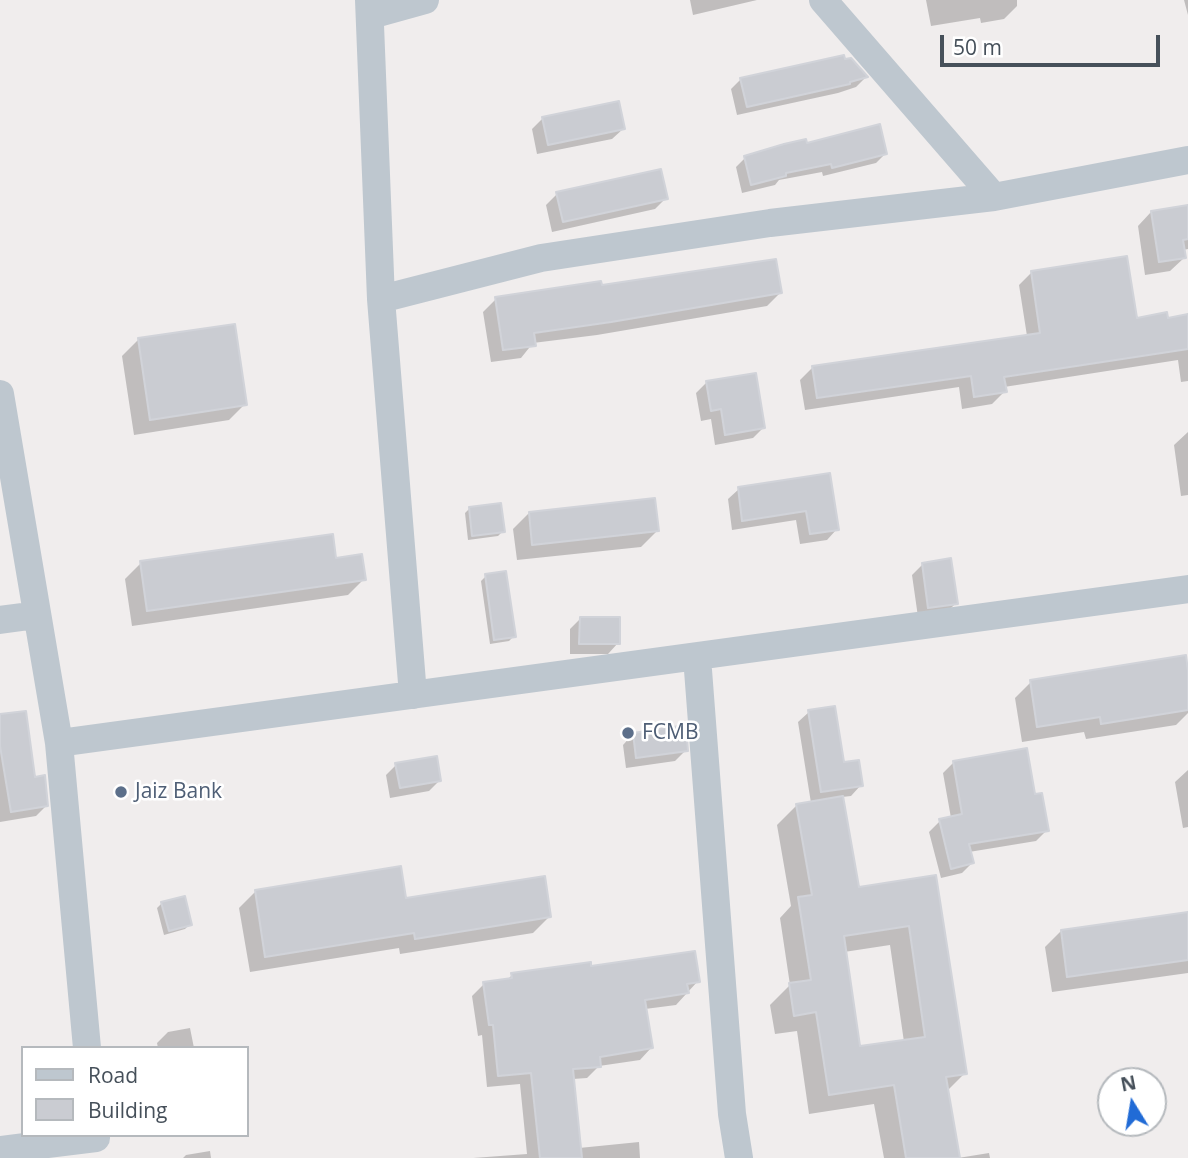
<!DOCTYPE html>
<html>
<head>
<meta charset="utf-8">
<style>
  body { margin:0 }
  #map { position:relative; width:1188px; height:1158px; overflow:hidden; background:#f0eded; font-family:"Open Sans",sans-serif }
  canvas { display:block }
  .legend { position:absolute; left:21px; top:1046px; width:228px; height:91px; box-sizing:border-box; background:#fff; border:2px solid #b5b9bd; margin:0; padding:9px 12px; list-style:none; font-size:21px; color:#46505a }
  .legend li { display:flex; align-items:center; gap:14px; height:35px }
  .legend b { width:35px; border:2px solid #b5b9bd }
  .north { position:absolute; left:1097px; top:1067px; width:70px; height:70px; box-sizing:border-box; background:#fff; border:2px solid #b5b9bd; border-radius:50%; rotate:349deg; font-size:19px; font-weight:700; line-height:28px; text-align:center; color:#46505a }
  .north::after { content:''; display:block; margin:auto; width:24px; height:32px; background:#216bd6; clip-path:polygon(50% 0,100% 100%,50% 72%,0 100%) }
  .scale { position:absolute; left:940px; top:35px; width:220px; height:32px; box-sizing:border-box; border:4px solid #46505a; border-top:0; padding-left:9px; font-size:21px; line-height:24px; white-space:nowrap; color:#46505a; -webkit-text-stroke:5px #fff; paint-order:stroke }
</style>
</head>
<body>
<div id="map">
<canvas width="1188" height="1158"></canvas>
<ul class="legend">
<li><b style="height:9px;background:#bec7cf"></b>Road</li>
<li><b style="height:19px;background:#caccd2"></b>Building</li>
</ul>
<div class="north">N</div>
<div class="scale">50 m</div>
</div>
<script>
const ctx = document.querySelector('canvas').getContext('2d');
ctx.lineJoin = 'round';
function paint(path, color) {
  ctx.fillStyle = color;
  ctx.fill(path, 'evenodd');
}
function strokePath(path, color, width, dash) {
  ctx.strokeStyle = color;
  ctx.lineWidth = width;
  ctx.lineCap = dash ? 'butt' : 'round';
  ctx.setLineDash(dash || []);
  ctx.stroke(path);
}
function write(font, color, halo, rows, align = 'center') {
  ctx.font = font + ' "Open Sans",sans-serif';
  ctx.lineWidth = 5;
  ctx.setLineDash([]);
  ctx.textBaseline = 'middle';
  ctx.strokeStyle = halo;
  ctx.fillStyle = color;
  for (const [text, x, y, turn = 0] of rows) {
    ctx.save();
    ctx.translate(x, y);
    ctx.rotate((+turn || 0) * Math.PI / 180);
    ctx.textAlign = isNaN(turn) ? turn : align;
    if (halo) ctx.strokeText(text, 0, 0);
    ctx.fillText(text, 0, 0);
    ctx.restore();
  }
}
paint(new Path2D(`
  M 690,0 L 757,0 L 693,15 Z
  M 926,0 L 1017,0 L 1017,6 L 1004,19 L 981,23 L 980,18 L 931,26 Z
  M 1184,0 L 1188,0 L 1188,15 Z
  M 843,61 L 866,77 L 856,87 L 838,93 L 737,115 L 731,89 L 741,79 Z
  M 543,118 L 623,129 L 612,139 L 537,154 L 532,129 Z
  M 806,145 L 885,154 L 876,163 L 823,176 L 822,172 L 779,180 L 775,185 L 742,193 L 736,167 L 745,158 Z
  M 557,194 L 666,198 L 655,209 L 552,232 L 546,205 Z
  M 1188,207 L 1188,249 L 1183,250 L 1184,258 L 1170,271 L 1145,275 L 1138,226 L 1151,212 Z
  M 1032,272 L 1136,320 L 1167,320 L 1188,316 L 1188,381 L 1181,382 L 1178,360 L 1004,387 L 1005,391 L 992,404 L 962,409 L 959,387 L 805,410 L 800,380 L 813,367 L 1027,336 L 1019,285 Z
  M 600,286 L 780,293 L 767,306 L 597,335 L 533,343 L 521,358 L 491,362 L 483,312 L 496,299 Z
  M 138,340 L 245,404 L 229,420 L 134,435 L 122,356 Z
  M 707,382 L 763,428 L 753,438 L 715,445 L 711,419 L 701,421 L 696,393 Z
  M 1188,432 L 1188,495 L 1181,496 L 1174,445 Z
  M 829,475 L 837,529 L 827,540 L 800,544 L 796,520 L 732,530 L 728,499 L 739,489 Z
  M 470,508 L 503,531 L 498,536 L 468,540 L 465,513 Z
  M 529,513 L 657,531 L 641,547 L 517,560 L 513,529 Z
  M 334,560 L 364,579 L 348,595 L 132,626 L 125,579 L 141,563 Z
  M 922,565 L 956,603 L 945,614 L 918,617 L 912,575 Z
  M 486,576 L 514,636 L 509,641 L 490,644 L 481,581 Z
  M 580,619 L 618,643 L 608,654 L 570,654 L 570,629 Z
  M 1031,682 L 1188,682 L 1188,713 L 1176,725 L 1086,739 L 1084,732 L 1022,742 L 1015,698 Z
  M 809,712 L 843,764 L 861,785 L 851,796 L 842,797 L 858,889 L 935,877 L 965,1073 L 946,1092 L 958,1158 L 884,1158 L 874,1104 L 809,1114 L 797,1031 L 775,1034 L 770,1005 L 790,985 L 780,918 L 791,906 L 777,825 L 796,806 L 811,803 L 798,722 ZM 890,945 L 904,1042 L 858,1048 L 844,952 Z
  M 0,716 L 46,806 L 36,816 L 0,822 Z
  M 633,734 L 686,750 L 675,761 L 626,768 L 623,745 Z
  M 954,762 L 1034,796 L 1047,830 L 1036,841 L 969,852 L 972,863 L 962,873 L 941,878 L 929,832 L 940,821 L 951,818 L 943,773 Z
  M 396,765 L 439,781 L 429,791 L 390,798 L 386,775 Z
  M 1188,770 L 1188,827 L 1183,828 L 1175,782 Z
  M 255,892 L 405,900 L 549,917 L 533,933 L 400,954 L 399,948 L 250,972 L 239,908 Z
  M 162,903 L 190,924 L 185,929 L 164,935 L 157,908 Z
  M 1188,913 L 1188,973 L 1052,992 L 1045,947 L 1061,931 Z
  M 590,968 L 698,981 L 676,1005 L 645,1009 L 651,1048 L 640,1060 L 599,1066 L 587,1078 L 573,1079 L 579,1148 L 639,1142 L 640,1158 L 473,1158 L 527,1154 L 520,1084 L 487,1087 L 482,1035 L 478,1036 L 472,996 L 484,984 L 506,981 L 512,975 Z
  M 190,1028 L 194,1048 L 158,1048 L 157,1043 L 168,1032 Z
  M 210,1151 L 211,1158 L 183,1158 L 186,1155 Z
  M 989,1153 L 990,1158 L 958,1158 Z`), '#0003');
const building = new Path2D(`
  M 844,55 L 845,59 L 851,58 L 868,77 L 850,82 L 850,84 L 747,107 L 740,78 Z
  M 619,101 L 625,129 L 548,145 L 542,117 Z
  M 880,124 L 887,154 L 832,168 L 831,164 L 786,173 L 786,176 L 751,185 L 744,156 L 784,144 L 806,139 L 807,143 Z
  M 661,169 L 668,199 L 563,222 L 556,192 Z
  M 1188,205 L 1188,239 L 1183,240 L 1186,258 L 1159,262 L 1151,211 Z
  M 1127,256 L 1137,318 L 1167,312 L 1168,318 L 1188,314 L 1188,349 L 1004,377 L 1007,392 L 974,397 L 971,376 L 817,398 L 812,366 L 1040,333 L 1031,271 Z
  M 776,259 L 782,293 L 611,322 L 534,333 L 536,346 L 503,350 L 495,297 L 601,281 L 602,285 Z
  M 235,324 L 247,405 L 150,420 L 138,338 Z
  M 756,373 L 765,428 L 725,435 L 721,409 L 711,411 L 706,381 Z
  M 830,473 L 839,530 L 810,534 L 806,511 L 742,521 L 738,487 Z
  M 655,498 L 659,531 L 532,545 L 529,512 Z
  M 501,503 L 505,532 L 472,536 L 469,507 Z
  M 333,534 L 336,558 L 362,554 L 366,580 L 147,611 L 140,561 Z
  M 951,558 L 958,604 L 928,608 L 922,563 Z
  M 506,571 L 516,637 L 494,640 L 485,574 Z
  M 580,617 L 620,617 L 620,644 L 579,644 Z
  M 1186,655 L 1188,671 L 1188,710 L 1101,724 L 1100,717 L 1037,727 L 1030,680 Z
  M 835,706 L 844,762 L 859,760 L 863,786 L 821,792 L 808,710 Z
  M 26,711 L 35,777 L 45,775 L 48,806 L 11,812 L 0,746 L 0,714 Z
  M 686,725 L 688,751 L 636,758 L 633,733 Z
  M 1027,748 L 1035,794 L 1042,793 L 1049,831 L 969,844 L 974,863 L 951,869 L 939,819 L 962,814 L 953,761 Z
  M 437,756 L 441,781 L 400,788 L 395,763 Z
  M 843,796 L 859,887 L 936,875 L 967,1074 L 946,1077 L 960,1158 L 906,1158 L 894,1085 L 829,1095 L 816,1012 L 794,1016 L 789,983 L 811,980 L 798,897 L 812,895 L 796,804 ZM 909,926 L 925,1037 L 860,1046 L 844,936 Z
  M 401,866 L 406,898 L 545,876 L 551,917 L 415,939 L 414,933 L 265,957 L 255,890 Z
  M 185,896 L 192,925 L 169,931 L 161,902 Z
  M 1188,912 L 1188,960 L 1067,977 L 1061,930 Z
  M 695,951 L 700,982 L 687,984 L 689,993 L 645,1000 L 653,1048 L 600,1057 L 601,1067 L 573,1069 L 582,1158 L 540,1158 L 531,1073 L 498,1076 L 493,1025 L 489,1025 L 483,982 L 512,978 L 511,973 L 591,962 L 591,966 Z`);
paint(building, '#caccd2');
strokePath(building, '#d1d3d9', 2);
strokePath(new Path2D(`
  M 369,0 L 381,299 L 413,695
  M 823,0 L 994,197
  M 371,15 L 425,0
  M 381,299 L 541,258 L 770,223 L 994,197 L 1188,160
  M 0,394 L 59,743 L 87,1048
  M 0,620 L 37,615
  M 697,657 L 732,1114 L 739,1158
  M 59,743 L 1188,589
  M 0,1150 L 96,1138`), '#bec7cf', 28);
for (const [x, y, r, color] of [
  [628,733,7,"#5c6f8a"],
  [121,792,7,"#5c6f8a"]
]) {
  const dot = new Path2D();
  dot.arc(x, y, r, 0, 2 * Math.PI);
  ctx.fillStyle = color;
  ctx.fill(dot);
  strokePath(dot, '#fff', 2.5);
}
write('21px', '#4e5e75', '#fff', [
  ["FCMB",642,733],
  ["Jaiz Bank",135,792]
], 'left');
</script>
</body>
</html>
